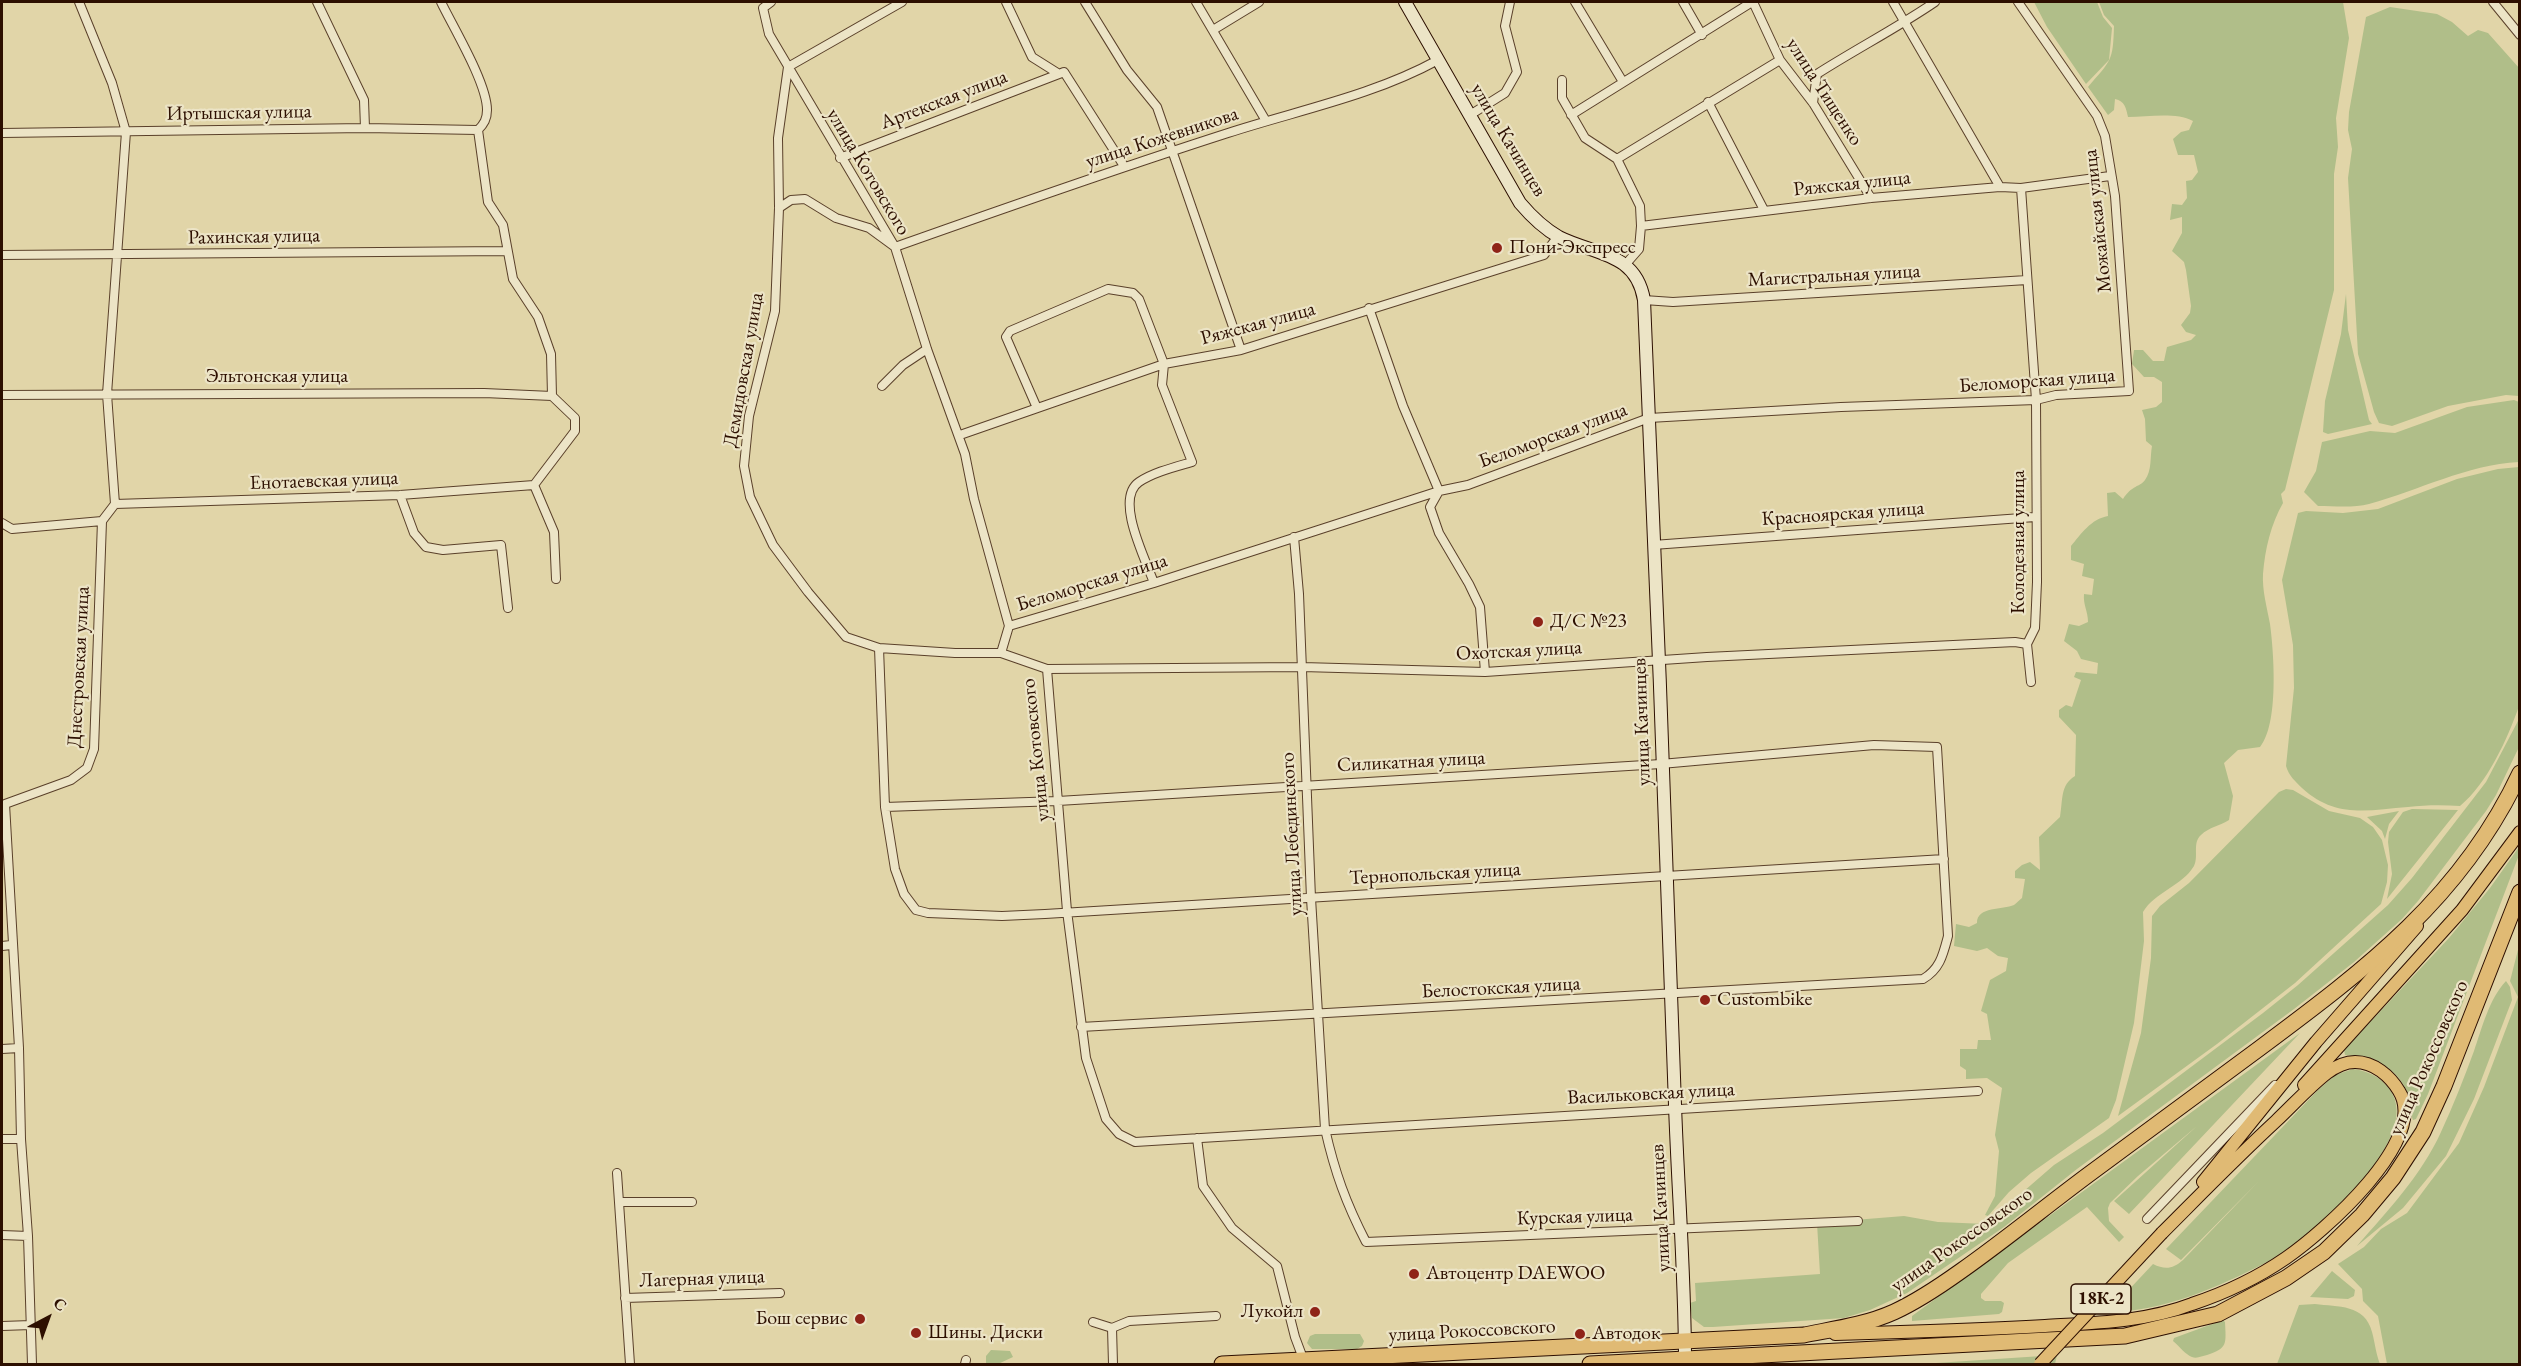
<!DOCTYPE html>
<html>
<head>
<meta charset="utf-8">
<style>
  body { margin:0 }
  #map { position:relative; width:2521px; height:1366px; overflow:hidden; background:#e1d5a8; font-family:"EB Garamond",serif }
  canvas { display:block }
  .frame { position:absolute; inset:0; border:3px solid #2d0f00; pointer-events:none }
  .north { position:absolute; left:18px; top:1288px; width:60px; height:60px; -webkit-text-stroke:4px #ece4c6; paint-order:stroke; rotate:41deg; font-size:16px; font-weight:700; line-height:24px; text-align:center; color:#2d0f00 }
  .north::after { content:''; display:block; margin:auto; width:21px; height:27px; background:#2d0f00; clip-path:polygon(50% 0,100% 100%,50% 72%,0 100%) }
</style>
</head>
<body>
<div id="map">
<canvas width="2521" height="1366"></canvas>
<div class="frame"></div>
<div class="north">С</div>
</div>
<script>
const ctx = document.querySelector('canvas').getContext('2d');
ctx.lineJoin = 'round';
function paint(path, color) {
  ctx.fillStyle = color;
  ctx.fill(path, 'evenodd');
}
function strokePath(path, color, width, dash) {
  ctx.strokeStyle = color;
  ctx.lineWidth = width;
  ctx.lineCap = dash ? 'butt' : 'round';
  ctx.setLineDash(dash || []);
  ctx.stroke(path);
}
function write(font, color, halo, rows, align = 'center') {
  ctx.font = font + ' "EB Garamond",serif';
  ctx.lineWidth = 4.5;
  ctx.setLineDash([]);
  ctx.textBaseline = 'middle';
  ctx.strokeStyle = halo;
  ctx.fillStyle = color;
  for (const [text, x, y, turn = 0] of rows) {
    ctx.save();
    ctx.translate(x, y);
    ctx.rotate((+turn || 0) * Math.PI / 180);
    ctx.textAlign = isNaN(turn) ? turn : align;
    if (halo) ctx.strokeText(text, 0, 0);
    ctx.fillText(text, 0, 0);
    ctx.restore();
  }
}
paint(new Path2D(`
  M 2034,2 L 2097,2 L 2103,17 L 2112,28 L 2109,60 L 2086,84 L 2047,27 Z
  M 2099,2 L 2343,2 L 2349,38 L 2336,118 L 2338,147 L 2334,174 L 2334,290 L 2285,490 L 2281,494 L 2283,503 C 2271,524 2265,549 2263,574 C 2262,590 2267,608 2270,624 C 2274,654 2279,724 2260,747 L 2238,750 L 2224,763 L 2233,796 L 2229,820 C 2220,826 2209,827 2201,835 C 2192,843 2199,856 2194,866 C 2182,886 2155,892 2143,912 L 2144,941 L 2134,1023 L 2116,1100 L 2109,1118 L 2031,1173 L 2009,1192 L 1988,1216 L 1985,1215 L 1995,1196 L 1999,1151 L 1995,1135 L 2002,1088 L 1987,1078 L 1966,1079 L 1966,1070 L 1960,1066 L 1960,1049 L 1977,1049 L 1978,1040 L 1991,1040 L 1987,1014 L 1981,1011 L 1990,980 L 2006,971 L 2008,958 L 1998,956 L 1987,948 L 1977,951 L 1954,946 L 1956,924 L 1969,927 L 1977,923 C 1977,906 2003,910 2014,905 C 2017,903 2019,900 2022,898 L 2025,879 L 2015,878 L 2015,871 L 2022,865 L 2030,862 L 2040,870 L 2039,837 L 2060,817 C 2063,800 2060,785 2075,776 L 2076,735 L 2059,717 L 2059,710 L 2066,705 L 2072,707 L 2081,680 L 2074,677 L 2076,672 L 2097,674 L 2098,663 L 2081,659 L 2077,651 L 2064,641 L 2069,624 L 2079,626 L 2088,622 C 2088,611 2083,605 2084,594 L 2092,595 L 2094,579 L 2082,576 L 2084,564 L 2071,560 L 2071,546 C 2081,534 2091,519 2108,516 L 2107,493 L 2115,492 L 2123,499 C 2132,485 2140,487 2145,480 C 2152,471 2150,456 2152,446 L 2146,441 L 2145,419 L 2142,410 L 2156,407 L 2162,402 L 2162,382 L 2154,377 L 2144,377 L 2132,364 L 2134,350 L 2143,350 L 2153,361 L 2164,361 L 2167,347 L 2191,340 L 2196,335 L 2186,332 L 2181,325 L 2190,313 L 2191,306 L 2186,270 L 2184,262 L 2172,251 L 2182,233 L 2182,217 L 2170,220 L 2172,204 L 2182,205 L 2187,198 L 2186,181 L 2192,180 L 2198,172 L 2194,155 L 2178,155 L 2173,139 L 2181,132 L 2189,130 L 2193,121 C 2176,112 2148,117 2128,117 C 2126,108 2125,101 2115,99 L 2114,110 L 2108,115 L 2088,87 C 2111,60 2113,62 2114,26 L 2104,15 Z
  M 2390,7 L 2437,14 L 2452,22 L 2468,36 L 2478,30 L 2488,33 L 2520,69 L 2519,396 L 2506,395 L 2448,406 L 2392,426 L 2379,423 L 2374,412 L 2358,354 L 2348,178 L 2352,149 L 2348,130 L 2349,112 L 2366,17 Z
  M 2346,294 L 2348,330 L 2369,420 L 2372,424 L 2328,434 L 2323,432 L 2325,401 L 2341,334 Z
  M 2514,400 L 2519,402 L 2519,462 C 2466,465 2420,490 2369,504 C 2354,508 2334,506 2318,506 L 2304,492 L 2316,471 L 2322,442 L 2370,431 L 2395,433 L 2467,407 Z
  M 2519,467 L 2519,706 C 2508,738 2487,784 2460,806 C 2443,805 2425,805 2408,807 C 2368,810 2336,819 2302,788 C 2295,781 2289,776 2286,766 L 2294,688 L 2293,645 L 2282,580 L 2298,513 L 2306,511 L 2343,513 L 2378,509 L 2457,479 L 2498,469 Z
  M 2519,719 L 2519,747 L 2496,795 L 2486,811 L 2418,901 L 2402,919 L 2354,962 L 2294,1009 L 2077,1169 L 2004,1227 L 1907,1293 L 1870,1310 L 1844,1318 L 1713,1327 L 1704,1327 L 1692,1318 L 1690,1303 L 1696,1301 L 1695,1283 L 1820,1274 L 1817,1223 L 1904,1216 L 1938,1222 L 1986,1224 L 2054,1165 L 2103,1133 L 2263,1013 L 2298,985 L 2388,905 L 2412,878 L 2486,782 Z
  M 2286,789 L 2293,790 L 2329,811 L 2360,818 L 2373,827 L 2382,840 L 2388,865 L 2387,882 L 2381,904 L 2295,983 L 2217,1044 L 2118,1116 L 2141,1033 L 2151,958 L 2152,916 L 2160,906 L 2189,883 L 2279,792 Z
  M 2412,809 L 2458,810 L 2387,899 L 2392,874 L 2388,842 L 2389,832 L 2403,812 Z
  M 2399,811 L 2389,824 L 2385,839 L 2382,831 L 2367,817 Z
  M 2519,847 L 2519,855 L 2428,1094 L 2416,1119 L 2413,1120 C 2410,1113 2412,1104 2409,1097 C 2399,1067 2373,1057 2345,1055 L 2344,1050 L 2449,938 L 2490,888 Z
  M 2519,946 L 2519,1364 L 2387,1364 L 2378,1316 L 2363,1301 L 2362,1289 L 2338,1264 L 2364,1247 L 2381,1229 L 2407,1213 L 2459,1143 L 2484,1087 L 2518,997 L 2510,981 Z
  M 2506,981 L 2510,987 L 2512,1000 L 2474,1099 L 2446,1156 L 2403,1208 L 2357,1246 C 2388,1210 2421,1176 2441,1132 C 2453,1106 2464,1078 2474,1051 C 2482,1028 2489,999 2506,981 Z
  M 2300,1033 L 2129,1214 L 2114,1201 L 2197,1126 L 2138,1176 L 2110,1203 L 2108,1208 L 2109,1221 L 2124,1237 L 2119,1242 L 2087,1207 L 2008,1263 L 1981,1294 L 1981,1298 L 1985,1301 L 2001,1301 L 2004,1303 L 2002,1312 L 1999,1314 L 1912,1321 L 1912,1316 Z
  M 2353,1069 C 2370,1071 2385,1079 2393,1095 C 2418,1145 2307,1241 2267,1262 C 2219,1287 2162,1312 2108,1312 L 2153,1264 C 2165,1270 2173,1269 2183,1260 L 2259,1181 L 2181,1260 L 2166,1249 L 2318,1090 L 2335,1075 Z
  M 2332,1271 L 2355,1290 L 2354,1296 L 2348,1299 L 2310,1297 Z
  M 2315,1304 C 2338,1307 2365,1304 2372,1332 C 2375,1343 2376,1354 2380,1364 L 2277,1364 L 2299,1305 Z
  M 2223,1320 L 2225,1322 C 2226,1344 2228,1348 2207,1355 C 2202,1356 2197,1359 2192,1357 C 2186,1355 2179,1346 2173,1341 L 2174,1338 Z
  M 1315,1334 L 1360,1334 L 1364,1341 L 1362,1346 L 1357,1349 L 1312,1349 L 1307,1343 L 1310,1336 Z
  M 991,1350 L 1010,1351 L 1013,1357 L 998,1364 L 986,1364 L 986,1356 Z
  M 2057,1355 L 2055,1364 L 1933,1364 L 1936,1363 Z`), '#b0be89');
const street = new Path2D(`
  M 317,2 L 364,100 L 365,128
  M 441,2 C 453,27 487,83 487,110 C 487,119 484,124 478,130 L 488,202 L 503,225 L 513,279 L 538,317 L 551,354 L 552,396 L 575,418 L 575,431 L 534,485
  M 771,2 L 763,8 L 769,34 L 895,247 L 927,349 L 965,454 L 974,499 L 1009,626 L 1001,653
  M 1006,2 L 1032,57 L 1059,74 L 1064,72 L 1124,166
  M 1085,2 L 1127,70 L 1157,107 L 1241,350
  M 1196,2 L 1266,121
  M 1575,2 L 1623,82
  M 1683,2 L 1702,35
  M 1753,2 L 1780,60 L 1813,103 L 1871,198
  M 1893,2 L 2000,187
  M 2493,2 L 2520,35
  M 1213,30 L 1259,2
  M 788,67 L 778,138 L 779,208 L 775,311 L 749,416 L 744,466 L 750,497 L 773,545 L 808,592 L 846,637 L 879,648 L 955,653 L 1001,653 L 1047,669 L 1302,667 L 1485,672 L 1707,657 L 2015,642 L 2027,644
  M 788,67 L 902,2
  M 1562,80 L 1562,98 L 1585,138 L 1617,159 L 1640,206 L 1641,226
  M 1708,102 L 1764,210
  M 1813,103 L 1817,74 C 1856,49 1897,28 1935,2
  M 1470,115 L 1505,93 L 1517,72 L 1505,26 L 1510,2
  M 1571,115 L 1752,2
  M 2,133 L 365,128 L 478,130
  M 840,158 L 1059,74
  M 1617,159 L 1780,60
  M 2021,188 L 2036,400 L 2037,582 L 2035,628 L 2027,644 L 2031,682
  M 779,208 L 791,200 L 805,199 L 836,218 L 869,228 L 895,247 C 1005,208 1116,169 1228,133 C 1299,110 1372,96 1438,60
  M 2,255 L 507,251
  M 1625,265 L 1639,249 L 1641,226 L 1871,198 L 2000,187 L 2021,188 L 2110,176
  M 1644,300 L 1673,302 L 2027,280
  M 1369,308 L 1403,406 L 1439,491 L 1430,507 L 1439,533 L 1469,584 L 1480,607 L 1485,672
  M 882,386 L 903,365 L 927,349
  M 2,395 L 484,393 L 552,396
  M 1037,408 L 1006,337 L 1010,331 L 1108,289 L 1133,293 L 1139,299 L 1164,364 L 1162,385 L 1192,462 C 1175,467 1154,472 1139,482 C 1114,499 1146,560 1154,583
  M 960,435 L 1164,364 L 1241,350 L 1544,255 L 1558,236
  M 534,485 L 554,532 L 556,579
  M 400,495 L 414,533 L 426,547 L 443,550 L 501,545 L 508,608
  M 115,504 L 400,495 L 534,485
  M 2,523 L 12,529 L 102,521
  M 1294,537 L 1299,594 L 1311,898 L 1325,1129 C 1335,1173 1346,1203 1366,1242 L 1858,1221
  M 1653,545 L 2035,517
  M 1009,626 L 1154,583 L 1439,491 L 1468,485 L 1649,418 L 1841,407 L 2036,400 L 2056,395 L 2129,391 L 2115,196 L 2105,136 L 2097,116 L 2018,2
  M 879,648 L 885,807 L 895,869 L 904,894 L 916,910 L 928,913 L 1002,916 L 1045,914 L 1944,859
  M 1047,669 L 1067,911 L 1086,1058 L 1106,1119 L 1119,1134 L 1135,1142 L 1978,1091
  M 885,807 L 1058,801 L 1661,764 L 1874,745 L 1937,747 L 1948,936 C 1943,955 1940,969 1923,979 L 1081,1027
  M 2,946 L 11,945
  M 2,1049 L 19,1048
  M 1197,1138 L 1203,1186 L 1232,1228 L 1277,1266 L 1295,1337 L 1304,1361
  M 2,1139 L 21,1139
  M 617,1173 L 630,1364
  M 619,1202 L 692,1202
  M 2147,1219 L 2275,1085
  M 2,1235 L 28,1236
  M 625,1298 L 780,1293
  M 1093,1322 L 1112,1328 L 1113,1364
  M 2,1326 L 31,1325
  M 1112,1328 L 1129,1321 L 1216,1316
  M 32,1364 L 28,1236 L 21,1139 L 19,1048 L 5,804 L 71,780 L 87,768 L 94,749 L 102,521 L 115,504 L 107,394 L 126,132 L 112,83 L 79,2
  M 965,1364 L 966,1360`);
const secondary = new Path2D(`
  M 1405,2 L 1520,203 C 1531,216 1543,228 1559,237 C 1595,255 1636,252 1644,300 C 1656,568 1666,837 1675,1105 C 1678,1191 1685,1276 1685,1361`);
const primary = new Path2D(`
  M 2304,1085 L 2462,910 L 2520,832
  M 2203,1182 L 2316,1042 L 2417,926
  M 1835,1334 C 1905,1332 1975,1330 2045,1326 C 2094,1323 2145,1322 2192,1304 C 2225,1293 2257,1278 2286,1258 C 2322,1233 2430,1140 2399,1091 C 2390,1076 2374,1062 2355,1062 C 2345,1062 2335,1067 2327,1073 C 2309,1087 2293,1105 2276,1121 C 2237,1157 2200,1195 2162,1233`);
const highway = new Path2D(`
  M 1222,1364 L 1804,1335 C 1834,1329 1865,1325 1894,1312 C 1918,1301 1940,1286 1961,1271 C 2005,1240 2045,1207 2088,1175 C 2145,1133 2203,1090 2260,1048 C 2366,969 2462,897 2520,773
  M 1590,1364 L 2125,1336 L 2218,1314 L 2286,1278 L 2324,1252 L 2362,1215 L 2393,1178 L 2423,1132 L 2444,1086 L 2520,892`);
strokePath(street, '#5a402a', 10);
strokePath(secondary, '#2d0f00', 14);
strokePath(primary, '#2d0f00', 14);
strokePath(highway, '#2d0f00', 17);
strokePath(street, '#ece4c6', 8);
strokePath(secondary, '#ece4c6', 12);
strokePath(primary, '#e0ba74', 12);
strokePath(highway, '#e0ba74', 15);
const primaryBridge = new Path2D(`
  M 2040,1364 L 2162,1233`);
strokePath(primaryBridge, '#2d0f00', 14, []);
strokePath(primaryBridge, '#e0ba74', 12);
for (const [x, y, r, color] of [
  [1497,248,6,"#8f2418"],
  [1538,622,6,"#8f2418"],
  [1705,1000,6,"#8f2418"],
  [1414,1274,6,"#8f2418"],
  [1315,1312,6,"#8f2418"],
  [860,1319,6,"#8f2418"],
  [916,1333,6,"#8f2418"],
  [1580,1334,6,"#8f2418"]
]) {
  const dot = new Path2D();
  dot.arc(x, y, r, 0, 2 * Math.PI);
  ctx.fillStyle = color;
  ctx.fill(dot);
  strokePath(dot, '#ece4c6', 2);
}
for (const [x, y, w] of [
  [2101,1299,60]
]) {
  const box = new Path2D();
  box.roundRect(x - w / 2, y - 15, w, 30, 4.5);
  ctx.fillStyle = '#ece4c6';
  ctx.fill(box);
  strokePath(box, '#2d0f00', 1.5);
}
write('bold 18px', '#2d0f00', null, [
  ["18К-2",2101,1299]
]);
write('20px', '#2d0f00', '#ece4c6', [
  ["улица Тищенко",1824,92,57],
  ["Артекская улица",944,100,-21],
  ["Иртышская улица",239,113,-1],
  ["улица Кожевникова",1162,138,-18],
  ["улица Качинцев",1508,140,59],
  ["улица Котовского",868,172,59],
  ["Ряжская улица",1852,184,-6],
  ["Можайская улица",2098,221,-96],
  ["Рахинская улица",254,237,-1],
  ["Магистральная улица",1834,276,-3],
  ["Ряжская улица",1258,324,-15],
  ["Демидовская улица",744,370,-80],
  ["Эльтонская улица",277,377],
  ["Беломорская улица",2037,381,-4],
  ["Беломорская улица",1553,436,-20],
  ["Енотаевская улица",324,481,-2],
  ["Красноярская улица",1843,514,-4],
  ["Колодезная улица",2019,542,-90],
  ["Беломорская улица",1092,583,-17],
  ["Охотская улица",1519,651,-3],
  ["Днестровская улица",79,667,-87],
  ["улица Качинцев",1642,722,-92],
  ["улица Котовского",1036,750,-96],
  ["Силикатная улица",1411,762,-3],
  ["улица Лебединского",1292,834,-93],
  ["Тернопольская улица",1435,874,-3],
  ["Белостокская улица",1501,988,-3],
  ["улица Рокоссовского",2429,1058,-66],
  ["Васильковская улица",1651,1094,-3],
  ["улица Качинцев",1661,1208,-93],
  ["Курская улица",1575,1217,-2],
  ["улица Рокоссовского",1962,1240,-35],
  ["Лагерная улица",702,1279,-2],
  ["улица Рокоссовского",1472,1331,-3]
]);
write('20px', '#2d0f00', '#ece4c6', [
  ["Пони-Экспресс",1509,248],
  ["Д/С №23",1550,622],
  ["Custombike",1717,1000],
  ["Автоцентр DAEWOO",1426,1274],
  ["Лукойл",1303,1312,"right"],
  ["Бош сервис",848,1319,"right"],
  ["Шины. Диски",928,1333],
  ["Автодок",1592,1334]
], 'left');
</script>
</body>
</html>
